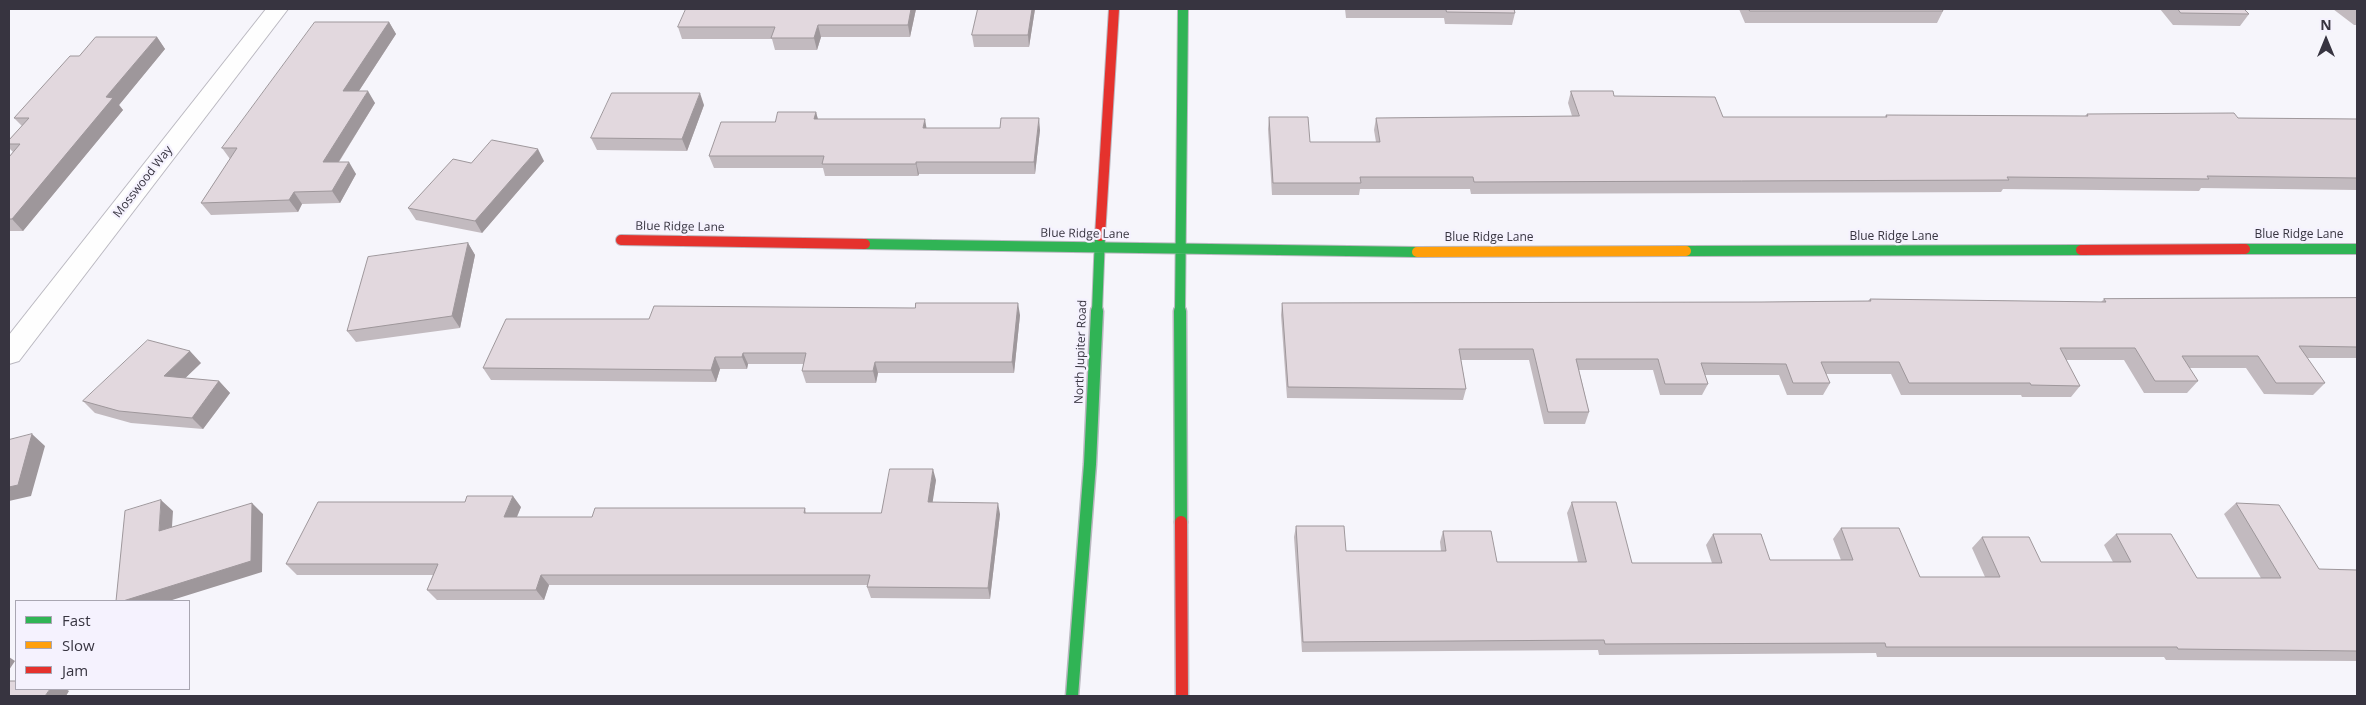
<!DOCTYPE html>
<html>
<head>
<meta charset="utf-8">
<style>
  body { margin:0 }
  #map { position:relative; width:2366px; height:705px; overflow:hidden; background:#f6f5fb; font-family:"Open Sans",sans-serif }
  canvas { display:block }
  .frame { position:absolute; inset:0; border:10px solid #373440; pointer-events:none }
  .legend { position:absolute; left:15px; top:600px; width:175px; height:90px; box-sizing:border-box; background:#f5f2fe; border:1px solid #a9a6b2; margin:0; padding:6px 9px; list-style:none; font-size:15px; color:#373440 }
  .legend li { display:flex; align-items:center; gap:10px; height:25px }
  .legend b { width:25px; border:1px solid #a9a6b2 }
  .north { position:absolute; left:2301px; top:15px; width:50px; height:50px; -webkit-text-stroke:4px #f5f2fe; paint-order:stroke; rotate:0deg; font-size:14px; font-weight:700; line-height:20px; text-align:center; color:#373440 }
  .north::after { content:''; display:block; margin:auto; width:18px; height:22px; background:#373440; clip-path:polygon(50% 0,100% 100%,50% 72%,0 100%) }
</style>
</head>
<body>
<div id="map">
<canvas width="2366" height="705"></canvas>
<div class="frame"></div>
<ul class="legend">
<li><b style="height:6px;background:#30b455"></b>Fast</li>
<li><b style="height:6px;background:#ff9f0a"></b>Slow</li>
<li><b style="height:6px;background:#e5322d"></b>Jam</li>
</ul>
<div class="north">N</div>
</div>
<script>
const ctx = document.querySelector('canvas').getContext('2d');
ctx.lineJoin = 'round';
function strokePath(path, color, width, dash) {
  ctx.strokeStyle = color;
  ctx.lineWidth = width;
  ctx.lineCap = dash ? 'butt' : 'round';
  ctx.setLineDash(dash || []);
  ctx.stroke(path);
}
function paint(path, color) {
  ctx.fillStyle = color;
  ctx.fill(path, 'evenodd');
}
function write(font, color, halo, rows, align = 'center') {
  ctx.font = font + ' "Open Sans",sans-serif';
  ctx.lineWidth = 4.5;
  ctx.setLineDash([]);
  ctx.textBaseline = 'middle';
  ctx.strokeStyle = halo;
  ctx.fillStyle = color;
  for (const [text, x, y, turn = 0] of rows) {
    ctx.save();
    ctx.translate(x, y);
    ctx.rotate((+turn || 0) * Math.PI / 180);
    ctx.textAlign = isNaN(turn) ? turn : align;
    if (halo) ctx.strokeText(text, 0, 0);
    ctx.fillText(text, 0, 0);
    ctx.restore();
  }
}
const street = new Path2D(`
  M 266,9 L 288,9 L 19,361 L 9,364 L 9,335 Z`);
const fastFar1 = new Path2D(`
  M 865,244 L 1417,252
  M 2245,249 L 2357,249
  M 1686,251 L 2081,250
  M 1097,312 L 1100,236
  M 1180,312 L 1183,9`);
const fast = new Path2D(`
  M 1180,311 L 1181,522
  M 1072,696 L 1090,464 L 1097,311`);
const slow = new Path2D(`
  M 1417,252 L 1686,251`);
const jamFar1 = new Path2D(`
  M 1100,236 L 1114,9
  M 621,240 L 865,244
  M 2081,250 L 2245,249`);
const jam = new Path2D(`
  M 1181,522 L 1182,696`);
strokePath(street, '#bab8c0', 2);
strokePath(fastFar1, '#bab8c0', 12);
strokePath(fast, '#bab8c0', 15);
strokePath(slow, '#bab8c0', 12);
strokePath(jamFar1, '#bab8c0', 12);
strokePath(jam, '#bab8c0', 15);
paint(street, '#fefefe');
strokePath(fastFar1, '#30b455', 10);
strokePath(fast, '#30b455', 12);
strokePath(slow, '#ff9f0a', 10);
strokePath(jamFar1, '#e5322d', 10);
strokePath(jam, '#e5322d', 12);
paint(new Path2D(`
  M 916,9 L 910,37 L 821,37 L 817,50 L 775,50 L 772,39 L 682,39 L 678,27 Z
  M 978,9 L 1035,9 L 1029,47 L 974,47 L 972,35 Z
  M 1345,9 L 1514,9 L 1515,13 L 1512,25 L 1445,24 L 1444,18 L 1346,18 Z
  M 1739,9 L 1942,9 L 1943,11 L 1937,23 L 1745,23 Z
  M 2160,9 L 2244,9 L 2249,14 L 2240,26 L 2173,25 Z
  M 2333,9 L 2357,9 L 2357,25 L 2354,25 Z
  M 389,22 L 396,34 L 359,91 L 375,103 L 339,162 L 356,174 L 340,203 L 302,204 L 298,212 L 211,215 L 201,203 L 230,159 L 222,148 Z
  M 157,37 L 165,49 L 119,105 L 123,110 L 23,231 L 9,231 L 9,157 L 13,152 L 9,148 L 9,140 L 22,126 L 14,118 L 79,56 Z
  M 1571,91 L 1614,96 L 1723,117 L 1885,117 L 1886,115 L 2085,116 L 2087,114 L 2238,118 L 2357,119 L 2357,190 L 2201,188 L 2199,191 L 2003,189 L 2001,192 L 1471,194 L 1470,189 L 1360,189 L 1359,195 L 1272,195 L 1268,129 L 1269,117 L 1310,142 L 1376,142 L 1374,130 L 1376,118 L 1572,116 L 1568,103 Z
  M 704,105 L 687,151 L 597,150 L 591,138 Z
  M 816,112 L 818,119 L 926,128 L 1000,128 L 1040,130 L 1035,174 L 919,174 L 918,176 L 825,176 L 823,168 L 714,168 L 709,156 L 775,122 Z
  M 544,161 L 482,233 L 416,220 L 408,208 L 471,163 Z
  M 468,243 L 475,255 L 460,328 L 356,342 L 347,331 Z
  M 2357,298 L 2357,358 L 2307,358 L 2325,383 L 2313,395 L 2264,394 L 2246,368 L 2189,368 L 2198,381 L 2187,393 L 2144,393 L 2124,360 L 2066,360 L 2080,386 L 2071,397 L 2022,397 L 2021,395 L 1901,395 L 1891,374 L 1826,374 L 1830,383 L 1823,395 L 1787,395 L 1779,375 L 1705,375 L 1708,384 L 1702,395 L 1660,395 L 1653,370 L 1579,370 L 1589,412 L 1585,424 L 1544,424 L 1529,360 L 1461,360 L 1466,389 L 1463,400 L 1287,398 L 1281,315 L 1282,303 L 1762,302 L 1868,301 L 1870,299 L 2101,302 L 2104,299 Z
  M 1020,315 L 1014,373 L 878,373 L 876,383 L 806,383 L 802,371 L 804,364 L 748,364 L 747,369 L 720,369 L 716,382 L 491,380 L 483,368 L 649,319 Z
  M 201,363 L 185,378 L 219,381 L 230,393 L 203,429 L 131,423 L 95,413 L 83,401 Z
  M 936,480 L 932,502 L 1000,514 L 990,599 L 871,598 L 867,587 L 868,585 L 549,585 L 544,600 L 437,600 L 427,590 L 433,575 L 297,575 L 286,564 L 521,507 L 517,517 L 592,517 L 805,508 L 806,513 L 881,513 Z
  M 1572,502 L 1632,563 L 1712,563 L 1706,545 L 1713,534 L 1770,560 L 1841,560 L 1833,539 L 1841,528 L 1920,577 L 1985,577 L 1972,548 L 1982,537 L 2041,562 L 2113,562 L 2104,545 L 2116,534 L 2197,578 L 2261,578 L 2224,514 L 2236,503 L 2319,569 L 2357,570 L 2357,661 L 2166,660 L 2164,657 L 1877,657 L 1876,653 L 1599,655 L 1598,650 L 1302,652 L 1294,537 L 1296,526 L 1346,551 L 1441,551 L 1440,542 L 1443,531 L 1497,562 L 1578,562 L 1567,513 Z`), '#c2babf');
paint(new Path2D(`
  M 911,9 L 916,9 L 910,37 L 908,25 Z
  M 1032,9 L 1035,9 L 1029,47 L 1028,35 Z
  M 389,22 L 396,34 L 351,103 L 343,91 Z
  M 818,25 L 821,37 L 817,50 L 814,38 Z
  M 157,37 L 165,49 L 119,105 L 123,110 L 23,231 L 12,219 L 106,97 Z
  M 368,91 L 375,103 L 331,174 L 323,162 Z
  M 700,93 L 704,105 L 687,151 L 682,139 Z
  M 816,112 L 819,124 L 814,119 Z
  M 1039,118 L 1040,130 L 1035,174 L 1034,162 Z
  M 925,119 L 927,131 L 923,128 Z
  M 538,149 L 544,161 L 482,233 L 475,221 Z
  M 349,162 L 356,174 L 340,203 L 332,191 Z
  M 916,162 L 919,174 L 918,176 L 916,164 Z
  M 294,192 L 302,204 L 298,212 L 289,200 Z
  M 468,243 L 475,255 L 460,328 L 452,316 Z
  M 1018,303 L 1020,315 L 1014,373 L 1012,362 Z
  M 190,351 L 201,363 L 175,388 L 164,376 Z
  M 743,353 L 748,364 L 747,369 L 742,357 Z
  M 715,357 L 720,369 L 716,382 L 711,370 Z
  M 875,362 L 878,373 L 876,383 L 873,371 Z
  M 219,381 L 230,393 L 203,429 L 192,418 Z
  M 32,434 L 45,446 L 31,496 L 9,501 L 9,487 Z
  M 933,469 L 936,480 L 931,513 L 928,502 Z
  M 513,496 L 521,507 L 512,528 L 504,517 Z
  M 161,500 L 173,511 L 171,542 L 159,531 Z
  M 252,503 L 263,514 L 262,572 L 169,601 L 123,601 Z
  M 998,503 L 1000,514 L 990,599 L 988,588 Z
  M 541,575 L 549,585 L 544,600 L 536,590 Z
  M 9,657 L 15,661 L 9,670 Z
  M 50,689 L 66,689 L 69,691 L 66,696 L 45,696 Z`), '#9e979b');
const building = new Path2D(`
  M 686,9 L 911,9 L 908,25 L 818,25 L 814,38 L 771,38 L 775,27 L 678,27 Z
  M 978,9 L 1032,9 L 1028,35 L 972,35 Z
  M 1446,9 L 1514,9 L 1515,13 L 1447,12 Z
  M 1749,9 L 1942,9 L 1943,11 L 1750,11 Z
  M 2178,9 L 2244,9 L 2249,14 L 2181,13 Z
  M 315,22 L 389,22 L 343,91 L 368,91 L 323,162 L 349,162 L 332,191 L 294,192 L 289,200 L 201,203 L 237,148 L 222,148 Z
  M 96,37 L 157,37 L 106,97 L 113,98 L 12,219 L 9,219 L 9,157 L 20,144 L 9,144 L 9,140 L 29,118 L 14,118 L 70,56 L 79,56 Z
  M 1571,91 L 1613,91 L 1614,96 L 1715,97 L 1723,117 L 1887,117 L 1886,115 L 2088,116 L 2087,114 L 2234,113 L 2238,118 L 2357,119 L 2357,178 L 2207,176 L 2209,179 L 2007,177 L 2009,180 L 1474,182 L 1473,177 L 1360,177 L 1361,183 L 1273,183 L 1269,117 L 1308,117 L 1310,142 L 1380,142 L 1376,118 L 1579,116 Z
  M 612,93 L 700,93 L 682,139 L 591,138 Z
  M 778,112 L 816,112 L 814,119 L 925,119 L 923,128 L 1000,128 L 1001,118 L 1039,118 L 1034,162 L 916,162 L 916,164 L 822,164 L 824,156 L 709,156 L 721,122 L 775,122 Z
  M 492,140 L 538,149 L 475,221 L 408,208 L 453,159 L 471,163 Z
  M 468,243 L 452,316 L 347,331 L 368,257 Z
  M 2357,298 L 2357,347 L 2299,346 L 2325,383 L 2276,383 L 2258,356 L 2182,356 L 2198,381 L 2155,381 L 2135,348 L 2060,348 L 2080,386 L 2031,385 L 2030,383 L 1909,383 L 1899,362 L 1821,362 L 1830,383 L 1793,383 L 1786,364 L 1701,363 L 1708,384 L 1665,384 L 1658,359 L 1576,359 L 1589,412 L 1548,412 L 1533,349 L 1459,349 L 1466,389 L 1288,387 L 1282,303 L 1762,302 L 1871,301 L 1870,299 L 2106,302 L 2104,299 Z
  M 916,303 L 1018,303 L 1012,362 L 875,362 L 873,371 L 802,371 L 806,353 L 743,353 L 742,357 L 715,357 L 711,370 L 483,368 L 506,319 L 649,319 L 654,306 L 915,308 Z
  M 148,340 L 190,351 L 164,376 L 219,381 L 192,418 L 119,411 L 83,401 Z
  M 32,434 L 18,485 L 9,487 L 9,440 Z
  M 890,469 L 933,469 L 928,502 L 998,503 L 988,588 L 867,587 L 870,575 L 541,575 L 536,590 L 427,590 L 438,564 L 286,564 L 318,502 L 465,502 L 467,496 L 513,496 L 504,517 L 592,517 L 595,508 L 805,508 L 804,513 L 881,513 Z
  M 161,500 L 159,531 L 252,503 L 251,561 L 123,601 L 116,601 L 125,511 Z
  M 1572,502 L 1616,502 L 1632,563 L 1722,563 L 1713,534 L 1761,534 L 1770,560 L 1853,560 L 1841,528 L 1899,528 L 1920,577 L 2000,577 L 1982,537 L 2029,537 L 2041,562 L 2131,562 L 2116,534 L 2171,534 L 2197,578 L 2281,578 L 2236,503 L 2279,505 L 2319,569 L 2357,570 L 2357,651 L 2178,649 L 2177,647 L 1886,647 L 1885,643 L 1605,644 L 1604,640 L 1303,642 L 1296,526 L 1344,526 L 1346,551 L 1446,551 L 1443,531 L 1491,531 L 1497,562 L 1586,562 Z
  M 9,681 L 16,681 L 16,689 L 50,689 L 45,696 L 9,696 Z`);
paint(building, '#e2d8de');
strokePath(building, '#9e979b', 1);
write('12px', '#373440', '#f5f2fe', [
  ["Mosswood Way",143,182,-52],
  ["Blue Ridge Lane",680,227,1],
  ["Blue Ridge Lane",1085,234,1],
  ["Blue Ridge Lane",2299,235],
  ["Blue Ridge Lane",1894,237],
  ["Blue Ridge Lane",1489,238],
  ["North Jupiter Road",1081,352,-88]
]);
</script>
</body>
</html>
